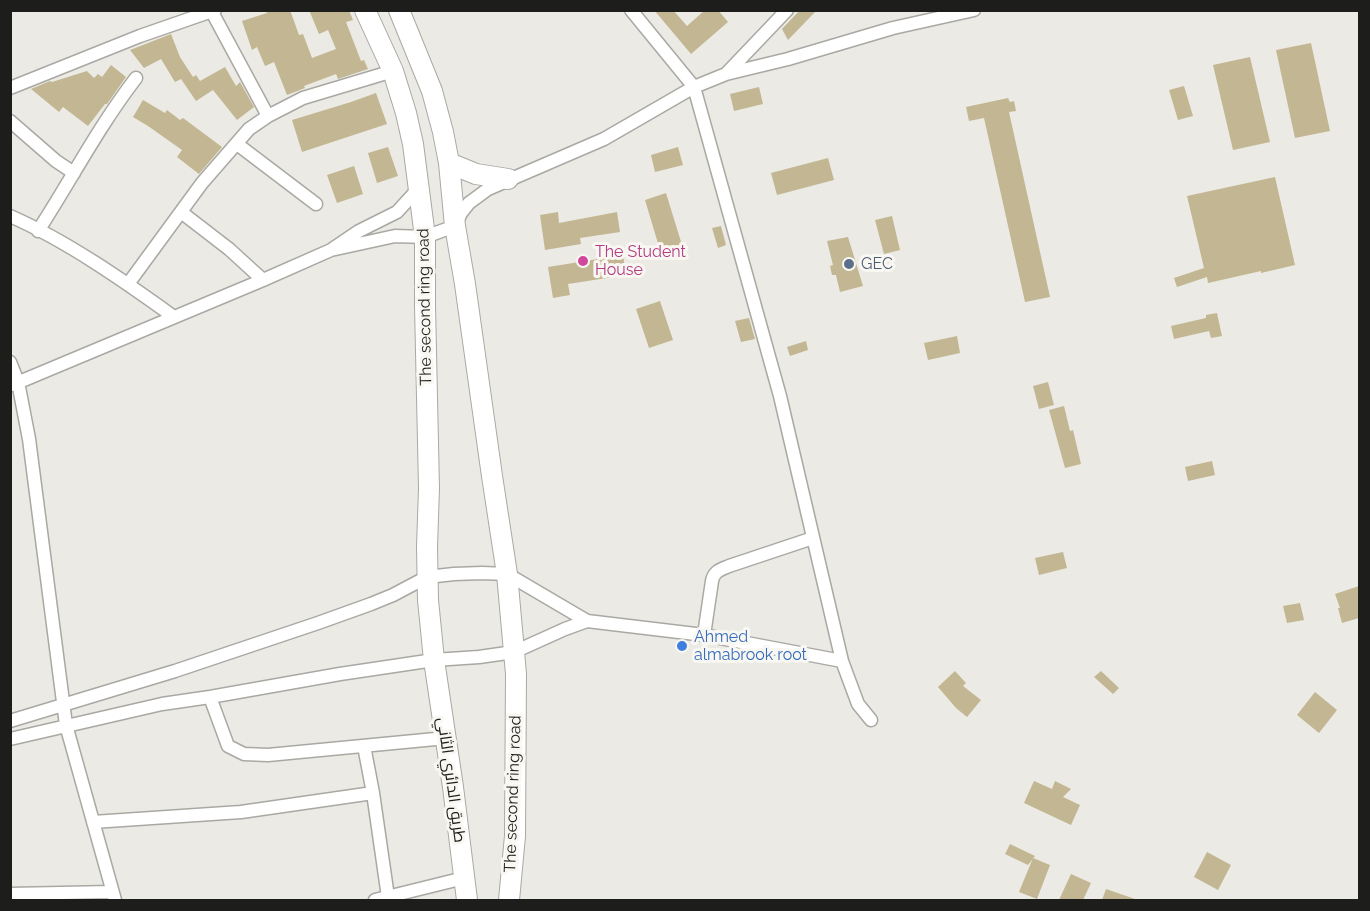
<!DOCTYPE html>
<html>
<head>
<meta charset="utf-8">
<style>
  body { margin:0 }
  #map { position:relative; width:1370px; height:911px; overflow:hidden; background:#ebeae4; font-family:Raleway,sans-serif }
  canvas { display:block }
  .frame { position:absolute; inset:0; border:12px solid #1d1d1b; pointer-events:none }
</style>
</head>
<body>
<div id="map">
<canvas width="1370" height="911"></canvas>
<div class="frame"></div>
</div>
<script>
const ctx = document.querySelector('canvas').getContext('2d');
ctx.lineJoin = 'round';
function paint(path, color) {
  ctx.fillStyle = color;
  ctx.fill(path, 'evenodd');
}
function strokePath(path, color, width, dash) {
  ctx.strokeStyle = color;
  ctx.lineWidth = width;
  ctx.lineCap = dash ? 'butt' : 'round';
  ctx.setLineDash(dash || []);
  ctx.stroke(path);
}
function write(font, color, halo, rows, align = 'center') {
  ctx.font = font + ' Raleway,Cairo,sans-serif';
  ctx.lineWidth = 6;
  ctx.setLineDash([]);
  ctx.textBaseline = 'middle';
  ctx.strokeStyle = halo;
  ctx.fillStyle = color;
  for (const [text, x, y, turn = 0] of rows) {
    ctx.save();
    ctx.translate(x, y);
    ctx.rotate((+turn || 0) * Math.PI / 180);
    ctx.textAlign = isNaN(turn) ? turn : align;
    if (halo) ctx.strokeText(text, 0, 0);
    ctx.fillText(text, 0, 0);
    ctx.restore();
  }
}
paint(new Path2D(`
  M 266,10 L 290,10 L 299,35 L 303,34 L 312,58 L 336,49 L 328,30 L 319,34 L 309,10 L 349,10 L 353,20 L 346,22 L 361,61 L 364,60 L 368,69 L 338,79 L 336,74 L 304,86 L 305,88 L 287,95 L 274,62 L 265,66 L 257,47 L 252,50 L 242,21 L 267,13 Z
  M 654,10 L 673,10 L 687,26 L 705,10 L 718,10 L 728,22 L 691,54 Z
  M 800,10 L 817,10 L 788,40 L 782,29 Z
  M 171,34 L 180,57 L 193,77 L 196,75 L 200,81 L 225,67 L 236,86 L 240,82 L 254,107 L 237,120 L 213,90 L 196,101 L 181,79 L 175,82 L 161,59 L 144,68 L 130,50 Z
  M 1311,43 L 1330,131 L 1295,138 L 1276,50 Z
  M 1250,57 L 1270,142 L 1233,150 L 1213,65 Z
  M 111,65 L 126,77 L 107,104 L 105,104 L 88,126 L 63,107 L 59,112 L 31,89 L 50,81 L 52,82 L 87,71 L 94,78 L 98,74 L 102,77 Z
  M 1184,86 L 1193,116 L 1178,120 L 1169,90 Z
  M 759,87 L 763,104 L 734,111 L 730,94 Z
  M 376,93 L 387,124 L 302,152 L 292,120 L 351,102 Z
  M 1008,98 L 1010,102 L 1014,101 L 1016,111 L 1009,112 L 1050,297 L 1025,302 L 984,118 L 969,121 L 966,107 Z
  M 143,100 L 165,113 L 167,110 L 180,120 L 183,118 L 222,147 L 199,174 L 177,157 L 182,150 L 148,126 L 133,117 Z
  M 388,147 L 398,176 L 377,183 L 368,153 Z
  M 678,147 L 683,165 L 655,172 L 651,155 Z
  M 828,158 L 834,180 L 777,195 L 771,173 Z
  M 354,166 L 363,194 L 337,203 L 327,175 Z
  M 1275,177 L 1295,265 L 1261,273 L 1261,271 L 1208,283 L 1207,277 L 1177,287 L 1174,278 L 1204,268 L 1187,196 Z
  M 666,193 L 682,245 L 660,250 L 645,200 Z
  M 558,212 L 559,223 L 617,212 L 620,232 L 580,238 L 581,244 L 545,250 L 540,215 Z
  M 892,216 L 900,250 L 884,254 L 875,220 Z
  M 721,226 L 726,245 L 718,248 L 712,228 Z
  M 848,237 L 863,286 L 840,292 L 836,275 L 832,275 L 830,266 L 833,265 L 827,241 Z
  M 623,255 L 626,275 L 568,284 L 570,295 L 553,298 L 548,267 Z
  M 660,301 L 673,340 L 649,348 L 636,309 Z
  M 1217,313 L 1222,336 L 1211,338 L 1209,331 L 1174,339 L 1171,326 L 1206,318 L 1206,315 Z
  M 749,318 L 755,339 L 741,342 L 735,321 Z
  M 957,336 L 960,353 L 928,360 L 924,343 Z
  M 806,341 L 808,350 L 790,356 L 787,347 Z
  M 1048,382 L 1054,405 L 1039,409 L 1033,386 Z
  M 1064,406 L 1070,431 L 1073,430 L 1081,464 L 1065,468 L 1049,410 Z
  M 1212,461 L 1215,475 L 1188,481 L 1185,467 Z
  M 1063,552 L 1067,568 L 1039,575 L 1035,558 Z
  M 1359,586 L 1359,618 L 1342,623 L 1338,608 L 1340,608 L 1335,594 Z
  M 1300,603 L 1304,620 L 1287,623 L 1283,606 Z
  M 955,671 L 966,683 L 963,686 L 981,700 L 967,717 L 956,708 L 938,687 Z
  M 1101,671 L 1119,688 L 1113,694 L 1094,677 Z
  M 1315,692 L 1337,710 L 1319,733 L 1297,715 Z
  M 1034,781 L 1052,789 L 1055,781 L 1071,789 L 1063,797 L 1080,805 L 1071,825 L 1024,803 Z
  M 1010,844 L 1035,856 L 1028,865 L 1005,854 Z
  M 1207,852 L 1231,865 L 1218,890 L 1194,877 Z
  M 1033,858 L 1050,865 L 1037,899 L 1019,892 Z
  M 1071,874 L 1091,883 L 1083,900 L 1059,900 Z
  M 1106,889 L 1135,899 L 1135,900 L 1102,900 Z`), '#c2b792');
const street = new Path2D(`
  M 631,10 L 694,87 L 780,396 L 842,661 L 858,704 L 871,720
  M 212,12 L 268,116
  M 727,73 L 787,10
  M 10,88 L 140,36 L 215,10
  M 10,121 L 56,161 L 74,173
  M 237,144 L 316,204
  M 181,212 L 229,249 L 263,280
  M 10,216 C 67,241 124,281 174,317
  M 38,231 C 71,180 99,126 136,78
  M 331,250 L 395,236 L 425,237 L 455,226 L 461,213 L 469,203 L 488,189 L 604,139 L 694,87 L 726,74 L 788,59 L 893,28 L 974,10
  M 128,284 L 202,183 L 249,129 L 268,116 L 303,98 L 393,71
  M 10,362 L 18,382 L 29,439 L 66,725 L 115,900
  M 12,385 L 263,280 L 331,250 L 359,231 L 397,212 L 418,189
  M 704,635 L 712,581 C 714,571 720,570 729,566 L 813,538
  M 210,697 L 228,746 L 244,754 L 268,755 L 446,738
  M 10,721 L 175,671 L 318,623 L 371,604 L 393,595 L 427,577 L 454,574 L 482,573 L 507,574 L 587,621 L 704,635 L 842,661
  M 10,739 L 162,704 L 210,697 L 340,674 L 434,660 L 479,657 L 514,652 L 565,629 L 587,621
  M 364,746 L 373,793 L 388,897
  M 93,822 L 241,812 L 373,793
  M 10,894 L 112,892
  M 375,900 L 464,878`);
const primary = new Path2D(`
  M 365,10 L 393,71 L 406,113 L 413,144 L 425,237 L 425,306 L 429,488 L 427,547 L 428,600 L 434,660 L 453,787 L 467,900
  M 399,10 L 432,91 L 443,132 L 449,163 L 455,226 L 465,284 L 492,476 L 507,574 L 516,674 L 515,836 L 509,900
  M 449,163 L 476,174 L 508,179`);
strokePath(street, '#aaa8a3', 15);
strokePath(primary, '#aaa8a3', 22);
strokePath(street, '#fff', 12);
strokePath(primary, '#fff', 20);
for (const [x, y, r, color] of [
  [583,261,6,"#d1479c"],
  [849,264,6,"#5c6f8a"],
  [682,646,6,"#3f7fe0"]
]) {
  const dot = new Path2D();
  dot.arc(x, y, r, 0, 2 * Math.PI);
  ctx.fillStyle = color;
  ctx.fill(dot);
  strokePath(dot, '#f9f7f2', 2);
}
write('16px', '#b23c85', '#f9f7f2', [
  ["The Student",595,252],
  ["House",595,270]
], 'left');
write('16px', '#4e5e75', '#f9f7f2', [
  ["GEC",861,264]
], 'left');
write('16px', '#1d1d1b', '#f9f7f2', [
  ["The second ring road",425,307,-91],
  ["طريق الدائري الثاني",451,780,82],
  ["The second ring road",513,794,-88]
]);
write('16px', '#366cbe', '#f9f7f2', [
  ["Ahmed",694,637],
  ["almabrook root",694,655]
], 'left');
</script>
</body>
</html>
